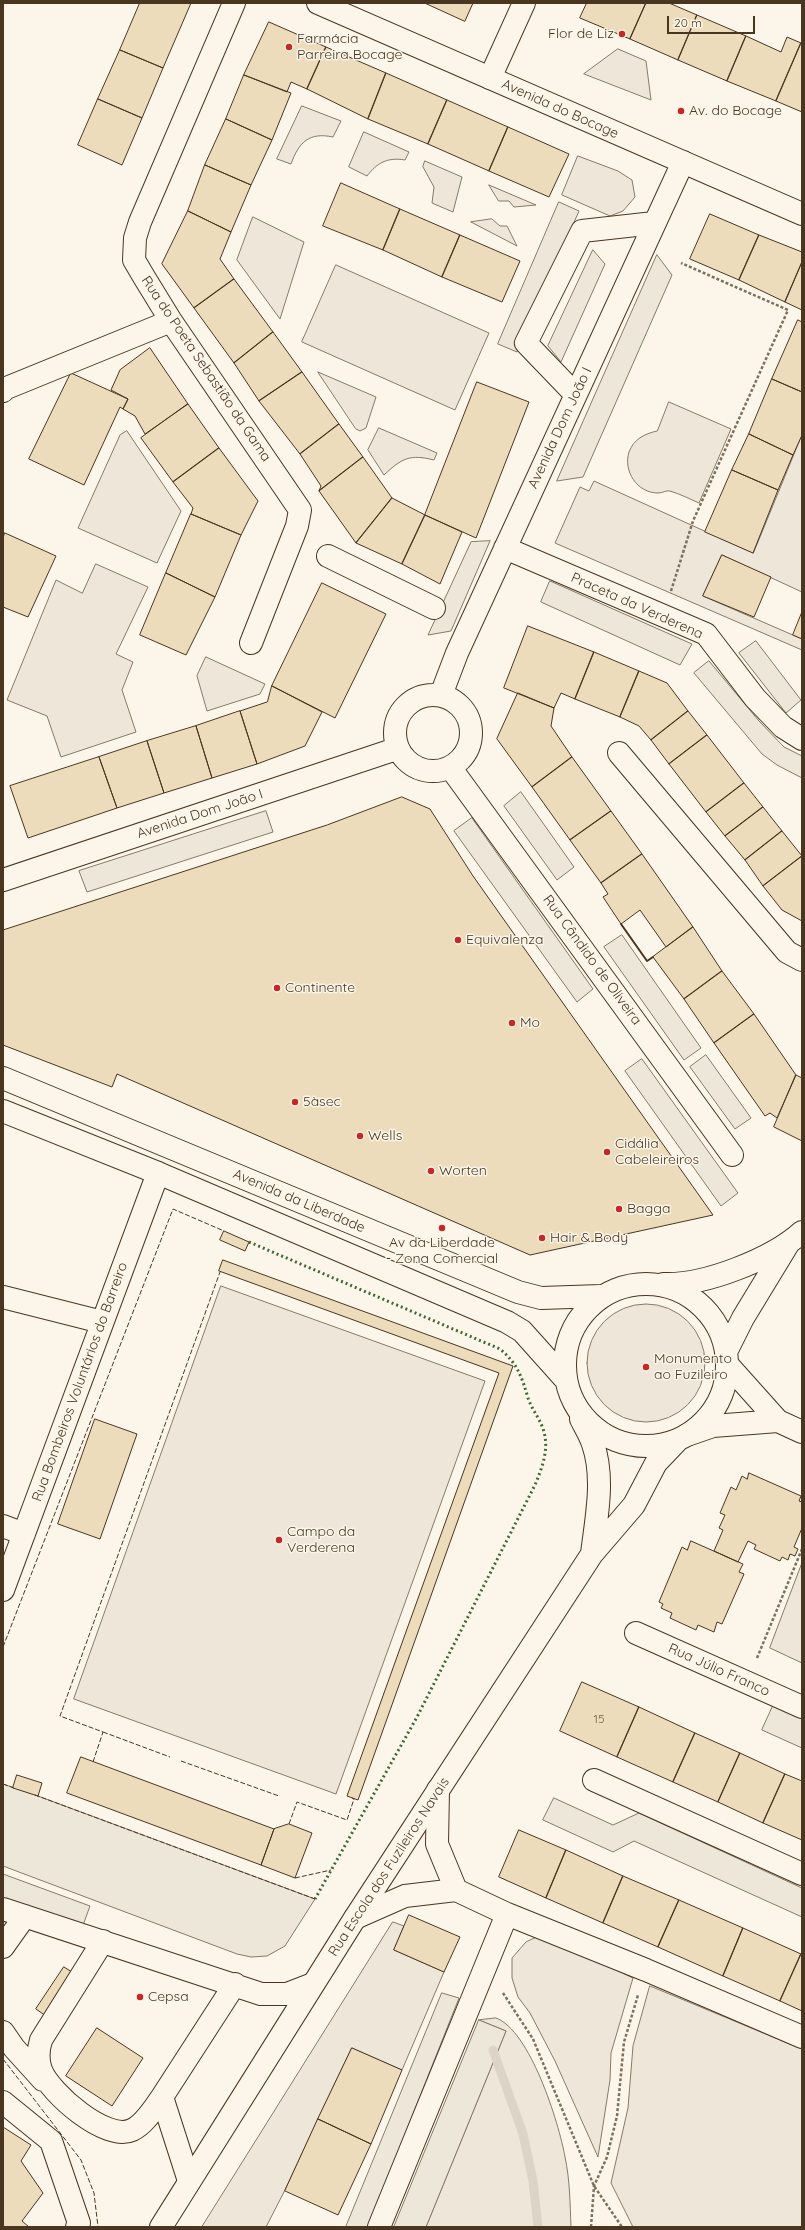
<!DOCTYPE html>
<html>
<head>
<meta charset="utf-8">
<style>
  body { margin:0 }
  #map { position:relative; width:805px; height:2230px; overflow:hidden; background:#fbf6e9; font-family:Quicksand,sans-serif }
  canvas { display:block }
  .frame { position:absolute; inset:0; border:4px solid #4a3520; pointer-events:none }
  .scale { position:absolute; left:667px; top:16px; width:88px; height:18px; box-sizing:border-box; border:2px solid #4a3520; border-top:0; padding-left:5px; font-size:12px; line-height:14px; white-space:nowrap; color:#4a3520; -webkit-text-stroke:3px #fbf6e9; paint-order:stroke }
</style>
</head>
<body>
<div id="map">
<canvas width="805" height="2230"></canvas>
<div class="frame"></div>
<div class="scale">20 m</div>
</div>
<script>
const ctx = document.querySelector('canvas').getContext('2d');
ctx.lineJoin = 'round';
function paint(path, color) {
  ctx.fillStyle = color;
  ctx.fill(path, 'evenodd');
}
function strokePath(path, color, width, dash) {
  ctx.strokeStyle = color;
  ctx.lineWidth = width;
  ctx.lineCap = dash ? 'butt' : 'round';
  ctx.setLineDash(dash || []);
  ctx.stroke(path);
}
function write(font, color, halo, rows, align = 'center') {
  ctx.font = font + ' Quicksand,sans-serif';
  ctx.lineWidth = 3;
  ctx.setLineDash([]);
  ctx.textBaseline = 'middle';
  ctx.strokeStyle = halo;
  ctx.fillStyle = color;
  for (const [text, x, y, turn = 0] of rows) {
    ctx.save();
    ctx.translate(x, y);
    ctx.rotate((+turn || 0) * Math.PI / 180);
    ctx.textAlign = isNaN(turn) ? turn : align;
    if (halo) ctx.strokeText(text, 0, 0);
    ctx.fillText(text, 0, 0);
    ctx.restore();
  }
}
const green = new Path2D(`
  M 618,49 L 646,61 L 651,100 L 584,74 Z
  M 302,106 L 341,121 L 333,137 C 309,132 299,142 291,164 L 277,159 Z
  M 364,132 L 409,152 L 405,160 C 387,157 377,163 367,176 L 349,167 Z
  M 578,156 L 618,171 L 632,180 L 635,197 L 623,211 L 610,216 L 562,195 Z
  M 425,161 L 462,177 L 453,212 L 432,203 L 434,187 L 423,167 Z
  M 489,185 L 536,205 L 514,207 L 509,201 L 499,201 Z
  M 253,217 L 304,242 L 280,319 L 237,260 Z
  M 492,219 L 500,226 L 507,226 L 517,246 L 471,222 Z
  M 336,265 L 489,333 L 455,410 L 302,342 Z
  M 318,372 L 376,397 L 366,428 L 360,431 L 356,429 Z
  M 669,402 L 731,429 L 699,503 C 690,499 680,494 670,491 C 666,490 663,493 658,493 C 637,493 623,471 629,452 C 634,439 644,434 657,431 Z
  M 379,428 L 437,453 L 434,460 C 410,454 402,458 384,475 L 368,450 Z
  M 127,431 L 181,511 L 157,563 L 78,528 L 120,435 Z
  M 802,435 L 802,592 L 722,555 L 703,596 L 802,639 L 802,650 L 555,543 L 580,487 L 589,491 L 594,481 L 753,553 Z
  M 96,564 L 148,587 L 116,654 L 133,662 L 122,690 L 136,732 L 61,757 L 47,716 L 7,700 L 56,580 L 82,593 Z
  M 206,657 L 265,684 L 260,694 L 207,711 L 197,676 Z
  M 221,1286 L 485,1381 L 336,1794 L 74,1699 Z
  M587 1363a59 59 0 1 1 118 0a59 59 0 1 1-118 0Z
  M 802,1563 L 802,1663 L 770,1648 Z
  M 393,1922 L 404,1926 L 394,1950 L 444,1972 L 402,2070 L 352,2048 L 285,2190 L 266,2227 L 202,2227 Z
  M 537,1937 L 549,1938 L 633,1978 L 611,2053 L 610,2080 L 598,2157 L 555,2061 L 530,2013 L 518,1997 L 512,1978 L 512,1958 L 526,1942 Z
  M 650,1986 L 802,2049 L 802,2227 L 633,2227 L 611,2183 L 628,2108 L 633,2046 Z
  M 496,2018 C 530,2030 559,2123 565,2157 C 570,2180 570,2204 571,2227 L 426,2227 L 506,2031 L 479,2020 Z`);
paint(green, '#ede6d9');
strokePath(green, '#887966', 1);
const parking = new Path2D(`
  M 559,202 L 579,211 L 517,352 L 498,344 Z
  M 593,250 L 605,264 L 561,362 L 548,346 Z
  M 657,255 L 672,275 L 583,477 L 557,481 Z
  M 490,541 L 451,631 L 428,635 L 471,542 Z
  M 550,581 L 692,644 L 680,665 L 541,602 Z
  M 756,641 L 801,700 L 786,713 L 739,653 Z
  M 709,661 L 759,721 L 784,747 L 802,756 L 802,778 L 777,765 L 762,754 L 694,673 Z
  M 521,792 L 574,867 L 557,880 L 504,806 Z
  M 266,811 L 273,832 L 87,892 L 79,871 Z
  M 472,818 L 593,989 L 577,1002 L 454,831 Z
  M 622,935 L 701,1048 L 684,1060 L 604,947 Z
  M 706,1055 L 751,1118 L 735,1129 L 690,1067 Z
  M 642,1059 L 738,1193 L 721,1206 L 625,1071 Z
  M 773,1706 L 802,1719 L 802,1748 L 762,1730 Z
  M 3,1784 L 38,1796 L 315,1899 L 285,1946 L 267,1956 L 251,1957 L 237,1954 L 3,1866 Z
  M 554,1798 L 613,1825 L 639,1813 L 802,1888 L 802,1917 L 634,1841 L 613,1852 L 543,1820 Z
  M 3,1874 L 90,1906 L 82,1928 L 3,1898 Z
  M 442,1993 L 459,1998 L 368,2227 L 346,2227 Z
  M 479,2020 L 506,2031 L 426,2227 L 394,2227 Z`);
paint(parking, '#ede7d9');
strokePath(parking, '#887966', 1);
strokePath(new Path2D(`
  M 493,2050 L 523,2134 L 533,2181 L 538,2227`), '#dcd4c6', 9);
const building = new Path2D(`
  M 140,3 L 191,3 L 163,68 L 120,50 Z
  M 425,3 L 473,3 L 465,21 Z
  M 587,3 L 646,3 L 630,39 L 580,18 Z
  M 646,3 L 669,3 L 697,15 L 678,60 L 630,39 Z
  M 697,15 L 746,36 L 727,81 L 678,60 Z
  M 269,22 L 326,47 L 307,89 L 291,82 L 287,92 L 244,75 Z
  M 746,36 L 781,52 L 787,37 L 801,43 L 776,101 L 727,81 Z
  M 801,43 L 802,43 L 802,112 L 776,101 Z
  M 326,47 L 386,73 L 368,119 L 307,89 Z
  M 120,50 L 163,68 L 142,118 L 98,99 Z
  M 386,73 L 447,100 L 428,144 L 368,119 Z
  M 244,75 L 291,93 L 272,140 L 226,119 Z
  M 98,99 L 142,118 L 122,165 L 78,145 Z
  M 447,100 L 508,127 L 489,171 L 428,144 Z
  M 226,119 L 272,140 L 251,185 L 205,165 Z
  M 508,127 L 569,154 L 549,197 L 489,171 Z
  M 205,165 L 251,185 L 231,232 L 188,211 Z
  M 341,183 L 400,209 L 383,250 L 323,226 Z
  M 400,209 L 460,235 L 442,277 L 383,250 Z
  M 188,211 L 231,232 L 220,259 L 234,279 L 194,308 L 162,264 Z
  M 710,214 L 759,235 L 739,280 L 690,259 Z
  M 460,235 L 520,261 L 502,302 L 442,277 Z
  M 759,235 L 802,252 L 802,262 L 785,302 L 739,280 Z
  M 802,262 L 802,310 L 785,302 Z
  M 234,279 L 273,332 L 234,363 L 194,308 Z
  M 798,320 L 802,322 L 802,392 L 772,379 Z
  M 273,332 L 302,372 L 259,401 L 234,363 Z
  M 150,348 L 188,404 L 145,434 L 135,416 L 123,409 L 128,399 L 111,390 L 120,370 Z
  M 302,372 L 339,424 L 300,454 L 259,401 Z
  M 71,373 L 128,399 L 123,409 L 120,407 L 84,485 L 29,459 Z
  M 772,379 L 802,392 L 802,435 L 793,455 L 749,434 Z
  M 477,382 L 529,402 L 476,538 L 425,515 Z
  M 188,404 L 219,448 L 173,482 L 141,438 Z
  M 339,424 L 363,457 L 319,491 L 321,486 L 300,454 Z
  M 749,434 L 793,455 L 778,490 L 732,470 Z
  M 219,448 L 258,501 L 241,535 L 191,514 L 193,508 L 173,482 Z
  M 363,457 L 392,498 L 356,543 L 319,491 Z
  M 732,470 L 778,490 L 753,553 L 705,532 Z
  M 392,498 L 425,515 L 402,564 L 356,543 Z
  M 191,514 L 241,535 L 215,597 L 166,573 Z
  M 425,515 L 462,532 L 440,584 L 402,564 Z
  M 5,533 L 56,556 L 28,617 L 3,607 L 3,538 Z
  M 722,555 L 771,577 L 754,617 L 703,596 Z
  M 166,573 L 215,597 L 186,655 L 140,635 Z
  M 322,583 L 386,614 L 335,718 L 272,686 Z
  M 802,612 L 802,639 L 793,635 Z
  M 528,626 L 594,652 L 575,699 L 561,693 L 554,708 L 504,688 Z
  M 594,652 L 639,671 L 620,717 L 575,699 Z
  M 639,671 L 667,683 L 688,711 L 651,740 L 639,726 L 620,717 Z
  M 272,686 L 322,712 L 305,746 L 257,764 L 240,711 L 267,702 Z
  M 518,693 L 554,708 L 551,726 L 572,757 L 532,787 L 497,739 Z
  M 240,711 L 257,764 L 212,778 L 196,726 Z
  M 688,711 L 707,735 L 669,764 L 651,740 Z
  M 196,726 L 212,778 L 164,793 L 147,741 Z
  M 707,735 L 744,783 L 706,812 L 669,764 Z
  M 147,741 L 164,793 L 117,808 L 99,757 Z
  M 99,757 L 117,808 L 28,838 L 10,786 Z
  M 572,757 L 611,811 L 570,840 L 532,787 Z
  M 744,783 L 763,807 L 725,836 L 706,812 Z
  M 402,797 L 430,809 L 473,876 L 713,1215 L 530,1255 L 117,1074 L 112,1087 L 3,1045 L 3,930 L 327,825 Z
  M 763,807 L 782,831 L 745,860 L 725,836 Z
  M 611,811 L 642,854 L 601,883 L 570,840 Z
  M 782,831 L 802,856 L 763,886 L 745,860 Z
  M 642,854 L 693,927 L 666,947 L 640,910 L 621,924 L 603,897 L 608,894 L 601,883 Z
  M 802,856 L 802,921 L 782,910 L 763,886 Z
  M 693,927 L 722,971 L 684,999 L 653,957 Z
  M 722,971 L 754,1014 L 714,1043 L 684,999 Z
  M 754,1014 L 796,1075 L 777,1118 L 770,1113 L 765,1116 L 714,1043 Z
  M 796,1075 L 802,1078 L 802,1141 L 774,1127 Z
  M 224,1231 L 249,1242 L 245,1251 L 220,1240 Z
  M 223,1260 L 513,1366 L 358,1800 L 347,1796 L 499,1373 L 219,1271 Z
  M 95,1419 L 137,1434 L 100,1539 L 58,1524 Z
  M 749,1473 L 801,1496 L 799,1501 L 802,1502 L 802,1528 L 794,1547 L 798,1549 L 795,1556 L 790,1554 L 788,1560 L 782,1557 L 780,1561 L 754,1549 L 756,1545 L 748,1541 L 738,1562 L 714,1551 L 723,1530 L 719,1528 L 725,1515 L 720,1513 L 731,1487 L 736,1490 L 742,1476 L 747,1479 Z
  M 691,1541 L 743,1564 L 739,1572 L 744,1574 L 722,1624 L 717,1622 L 714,1632 L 698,1625 L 696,1630 L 670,1618 L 672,1613 L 661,1608 L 663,1604 L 659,1602 L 682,1547 L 687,1550 Z
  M 582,1682 L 639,1707 L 617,1757 L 560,1731 Z
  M 639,1707 L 695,1733 L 673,1782 L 617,1757 Z
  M 695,1733 L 740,1753 L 718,1802 L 673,1782 Z
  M 740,1753 L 785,1774 L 763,1823 L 718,1802 Z
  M 81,1757 L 274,1829 L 261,1865 L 67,1793 Z
  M 785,1774 L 802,1781 L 802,1840 L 763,1823 Z
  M 17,1775 L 42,1783 L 38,1796 L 13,1788 Z
  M 289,1824 L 312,1833 L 295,1878 L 261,1865 L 274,1829 Z
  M 519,1830 L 566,1850 L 546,1898 L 499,1877 Z
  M 566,1850 L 623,1876 L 603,1923 L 546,1898 Z
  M 623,1876 L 679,1900 L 658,1947 L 603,1923 Z
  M 679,1900 L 743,1928 L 723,1976 L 658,1947 Z
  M 409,1915 L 460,1937 L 444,1972 L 394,1950 Z
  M 743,1928 L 801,1954 L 780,2001 L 723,1976 Z
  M 801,1954 L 802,1954 L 802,2011 L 780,2001 Z
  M 64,1967 L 88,1982 L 53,2021 L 36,2009 Z
  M 97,2028 L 143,2058 L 112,2106 L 66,2076 Z
  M 352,2048 L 402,2070 L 371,2144 L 318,2119 Z
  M 318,2119 L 371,2144 L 338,2215 L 285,2191 Z
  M 3,2127 L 31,2145 L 21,2161 L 43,2193 L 22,2221 L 29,2227 L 3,2227 Z`);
paint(building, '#ecdcbc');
strokePath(building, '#4a3520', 1);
const minor = new Path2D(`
  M 234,3 L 140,222 L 135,238 L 134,260 L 144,277 L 171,321 L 300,510 L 297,526 L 251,643
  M 490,78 L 524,3
  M 3,391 L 4,389 L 171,321
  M 575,394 L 526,343 L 582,231 L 654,223
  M 505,548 L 706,634 L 755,698 L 783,727 L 802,739
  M 328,556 L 434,608
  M395 733a38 38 0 1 1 76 0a38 38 0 1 1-76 0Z
  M 441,695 L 457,653 L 683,162
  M 619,753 L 787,952 L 802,960
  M 450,767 L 732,1155
  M 3,880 L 396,749
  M 3,1297 L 102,1322
  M 727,1364 L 778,1421 L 802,1432
  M 687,1435 L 713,1426 L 778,1421
  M 3,1526 L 24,1534
  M 3,1590 L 158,1173
  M 636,1633 L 802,1707
  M 594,1780 L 802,1874
  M 438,1790 L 437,1844 L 456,1890
  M 3,1909 L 261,1994 L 287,1994 L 313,1984
  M 355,1918 L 405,1896 L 456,1890 L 507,1914
  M 103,1941 L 41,2040 C 38,2050 37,2059 41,2070 C 50,2093 106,2142 132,2130 C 145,2124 154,2108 162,2097
  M 3,1947 L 25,1916
  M 3,2032 L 14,2048 L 43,2080
  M 3,2102 L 51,2141 L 79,2223 L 77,2227
  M 189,2181 L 162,2097 L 235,1984
  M 379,2227 L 507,1914 L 646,1970 L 802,2037`);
const major = new Path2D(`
  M 318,3 L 802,214
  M 3,1078 L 518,1292 L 541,1298 L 601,1296
  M 3,1111 L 158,1173 L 507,1322 L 522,1331 L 565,1379
  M 663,1284 C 704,1286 772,1259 802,1232
  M565 1365a81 81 0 1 1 162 0a81 81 0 1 1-162 0Z
  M 726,1352 L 743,1318 L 788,1244
  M 581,1419 C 585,1427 590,1435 593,1444 C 605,1479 596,1519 592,1554
  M 161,2227 L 355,1918 L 592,1554 L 634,1505 L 656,1463 L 677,1441`);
strokePath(minor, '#4a3520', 24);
strokePath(major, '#4a3520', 24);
strokePath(new Path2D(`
  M 671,591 L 693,521 L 788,310 L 681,263
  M 757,1658 L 802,1549
  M 503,1993 L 533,2039 L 594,2186 L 622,2227
  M 591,2227 L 594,2186 L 607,2157 L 617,2116 L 624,2042 L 638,1995`), '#7f6f5c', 2.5, [3, 2]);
strokePath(minor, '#fbf6e9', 22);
strokePath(major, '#fbf6e9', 22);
strokePath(new Path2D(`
  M 249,1242 L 500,1349 C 517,1363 522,1377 528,1398 C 532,1410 541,1420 544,1432 C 549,1450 542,1468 535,1485 L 417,1717 L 315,1899`), '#436837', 3, [2, 3]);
strokePath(new Path2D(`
  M 3,1647 L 173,1209 L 224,1231
  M 103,1732 L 170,1757
  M 181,1761 L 279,1796
  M 93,1762 L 103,1732 L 60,1716 L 220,1272
  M 3,1784 L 14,1788
  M 35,1795 L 315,1899
  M 289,1824 L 297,1802 L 347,1820 L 354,1799 L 352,1798
  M 295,1878 L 331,1870
  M 3,2059 L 81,2160 L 94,2193 L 98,2227`), '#4a3520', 1, [5, 2]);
strokePath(new Path2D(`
  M 621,924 L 647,961 L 653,957`), '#4a3520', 2);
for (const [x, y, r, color] of [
  [622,34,4,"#c62828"],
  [289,47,4,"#c62828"],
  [681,111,4,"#c62828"],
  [458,940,4,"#c62828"],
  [277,988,4,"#c62828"],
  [512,1023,4,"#c62828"],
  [295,1102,4,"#c62828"],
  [360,1136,4,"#c62828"],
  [607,1152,4,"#c62828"],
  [431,1171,4,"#c62828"],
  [619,1209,4,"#c62828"],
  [442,1228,4,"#c62828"],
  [542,1238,4,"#c62828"],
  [646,1367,4,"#c62828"],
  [279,1540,4,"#c62828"],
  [140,1997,4,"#c62828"]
]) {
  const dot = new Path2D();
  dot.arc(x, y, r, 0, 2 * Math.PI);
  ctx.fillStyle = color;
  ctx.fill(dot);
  strokePath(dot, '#fbf6e9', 1.5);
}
write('12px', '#725f47', null, [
  ["15",599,1719]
]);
write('14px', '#4a3520', '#fbf6e9', [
  ["Flor de Liz",614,34,"right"],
  ["Farmácia",297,39],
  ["Parreira Bocage",297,55],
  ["Av. do Bocage",689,111],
  ["Equivalenza",466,940],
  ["Continente",285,988],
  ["Mo",520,1023],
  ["5àsec",303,1102],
  ["Wells",368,1136],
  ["Cidália",615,1144],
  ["Cabeleireiros",615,1160],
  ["Worten",439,1171],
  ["Bagga",627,1209],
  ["Hair & Body",550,1238],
  ["Av da Liberdade",442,1243,"center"],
  ["- Zona Comercial",442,1259,"center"],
  ["Monumento",654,1359],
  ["ao Fuzileiro",654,1375],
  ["Campo da",287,1532],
  ["Verderena",287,1548],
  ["Cepsa",148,1997]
], 'left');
write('14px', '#4a3520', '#fbf6e9', [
  ["Avenida do Bocage",560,109,24],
  ["Rua do Poeta Sebastião da Gama",206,369,56],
  ["Avenida Dom João I",560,428,-65],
  ["Praceta da Verderena",637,606,24],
  ["Avenida Dom João I",200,814,-18],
  ["Rua Cândido de Oliveira",592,960,54],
  ["Avenida da Liberdade",299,1201,23],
  ["Rua Bombeiros Voluntários do Barreiro",80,1382,-70],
  ["Rua Júlio Franco",719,1670,24],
  ["Rua Escola dos Fuzileiros Navais",389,1867,-57]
]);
</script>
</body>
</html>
